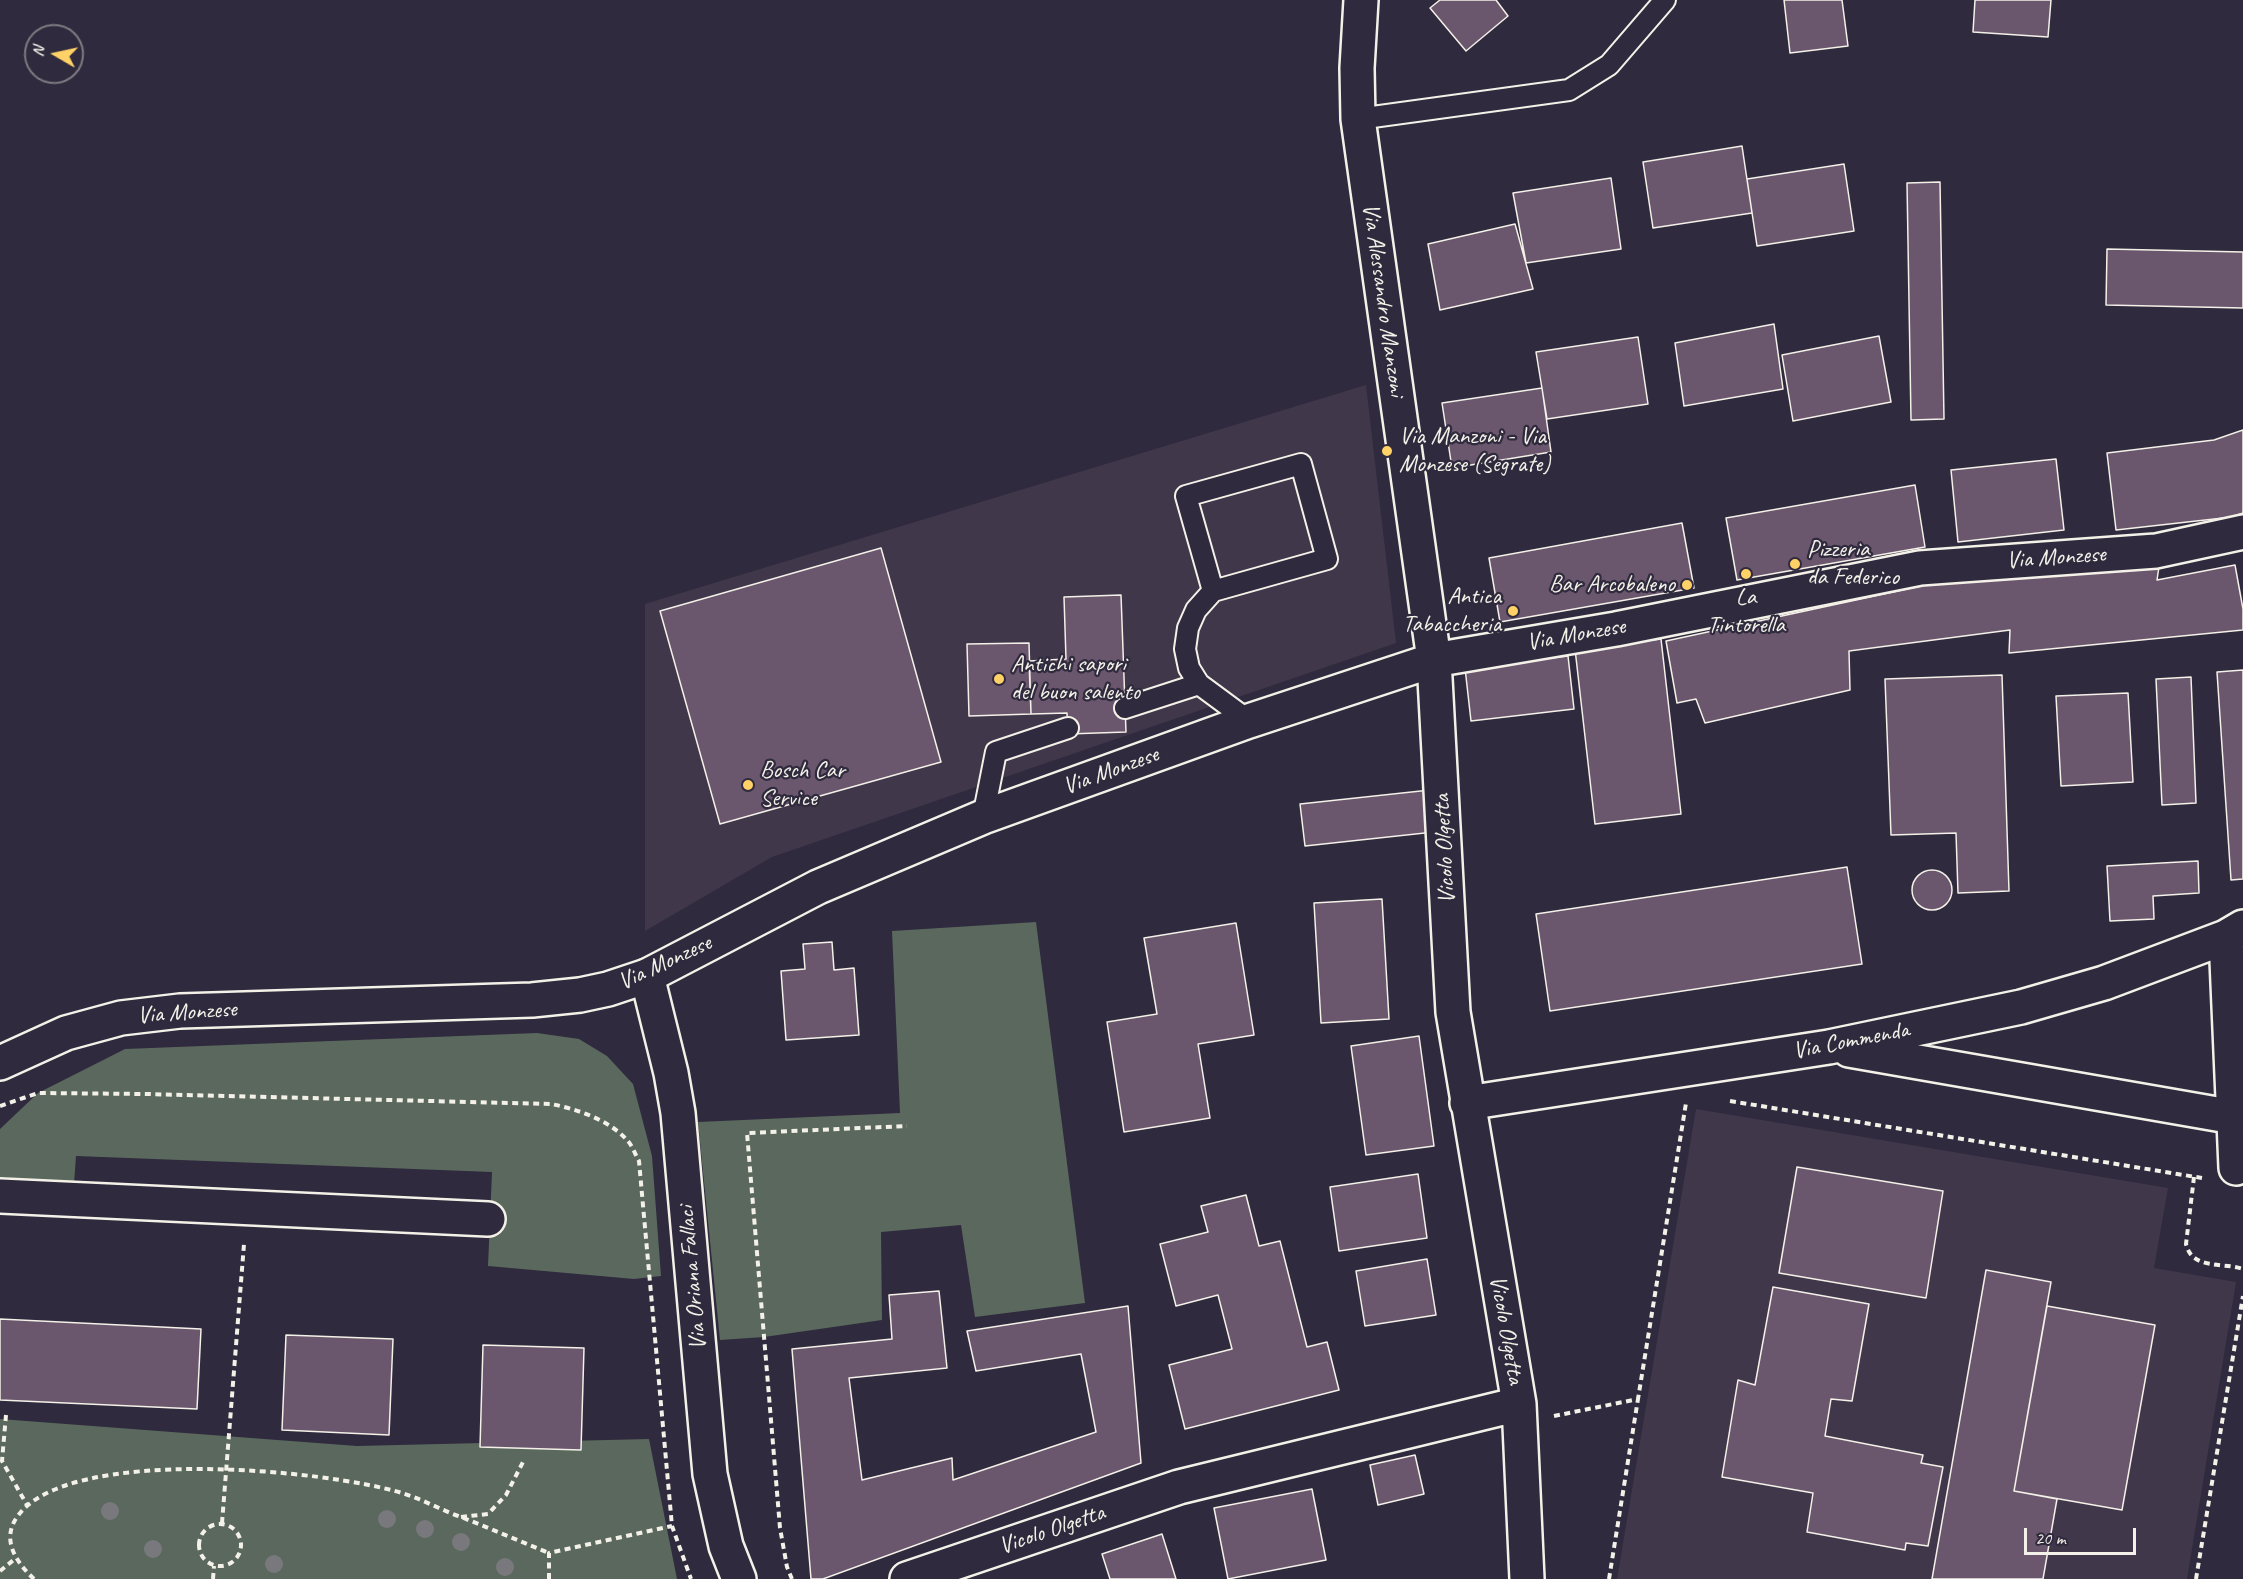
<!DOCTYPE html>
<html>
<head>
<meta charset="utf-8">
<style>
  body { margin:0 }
  #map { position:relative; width:2243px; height:1579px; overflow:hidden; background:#2f2a3d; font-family:Caveat,sans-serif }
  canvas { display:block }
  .north { position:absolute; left:24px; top:24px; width:60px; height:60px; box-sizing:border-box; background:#2f2a3d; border:2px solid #7e7a81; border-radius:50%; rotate:279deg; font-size:16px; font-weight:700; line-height:24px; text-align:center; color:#f4f1e8 }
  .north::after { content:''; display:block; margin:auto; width:21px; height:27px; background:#ffd166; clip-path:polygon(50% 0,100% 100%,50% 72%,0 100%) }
  .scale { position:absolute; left:2024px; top:1528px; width:112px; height:27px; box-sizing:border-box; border:3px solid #f4f1e8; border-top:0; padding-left:8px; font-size:18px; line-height:21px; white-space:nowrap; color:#f4f1e8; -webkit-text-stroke:4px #2f2a3d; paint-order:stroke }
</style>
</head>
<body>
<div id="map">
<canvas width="2243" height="1579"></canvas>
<div class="north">N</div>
<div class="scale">20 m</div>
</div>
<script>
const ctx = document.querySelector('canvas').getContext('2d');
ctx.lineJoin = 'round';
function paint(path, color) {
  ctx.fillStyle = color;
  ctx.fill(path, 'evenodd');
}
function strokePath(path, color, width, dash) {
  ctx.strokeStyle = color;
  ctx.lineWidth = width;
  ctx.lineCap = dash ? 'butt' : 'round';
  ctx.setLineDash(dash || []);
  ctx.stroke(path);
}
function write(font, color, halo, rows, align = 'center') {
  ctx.font = font + ' Caveat,sans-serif';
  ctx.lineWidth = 4.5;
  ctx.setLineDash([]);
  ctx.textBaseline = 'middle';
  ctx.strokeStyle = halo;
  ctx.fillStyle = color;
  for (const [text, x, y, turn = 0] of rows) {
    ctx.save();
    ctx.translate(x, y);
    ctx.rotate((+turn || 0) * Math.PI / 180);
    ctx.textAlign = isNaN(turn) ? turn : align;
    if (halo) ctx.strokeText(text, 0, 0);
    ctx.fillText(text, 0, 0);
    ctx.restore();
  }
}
paint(new Path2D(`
  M 1366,385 L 1396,643 L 772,857 L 645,931 L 645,604 Z
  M 1696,1109 L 2168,1188 L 2154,1268 L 2236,1282 L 2187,1579 L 1617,1579 Z`), '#41374b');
paint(new Path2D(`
  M 1036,922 L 1085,1303 L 975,1317 L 961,1225 L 881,1232 L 882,1320 L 764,1337 L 720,1340 L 698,1122 L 900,1113 L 892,931 Z
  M 537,1033 L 579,1039 L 607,1056 L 633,1084 L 652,1156 L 661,1276 L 634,1279 L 488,1266 L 492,1172 L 76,1156 L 74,1184 L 0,1177 L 0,1129 L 38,1093 L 125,1049 Z
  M 0,1419 L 357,1446 L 649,1439 L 677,1579 L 0,1579 Z`), '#5a685e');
const building = new Path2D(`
  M 1440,0 L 1496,0 L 1508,16 L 1466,51 L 1430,8 Z
  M 1784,0 L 1842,0 L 1848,46 L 1790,53 Z
  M 1975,0 L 2051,0 L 2048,37 L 1973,32 Z
  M 1742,146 L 1752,213 L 1653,228 L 1643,162 Z
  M 1844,164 L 1854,231 L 1757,246 L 1747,179 Z
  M 1611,178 L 1621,249 L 1526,263 L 1513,193 Z
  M 1940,182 L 1944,419 L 1911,420 L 1907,183 Z
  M 1515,224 L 1533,289 L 1440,310 L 1428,244 Z
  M 2107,249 L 2243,252 L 2243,308 L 2106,305 Z
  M 1774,324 L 1783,389 L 1684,406 L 1675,343 Z
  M 1879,336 L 1891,402 L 1793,421 L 1782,355 Z
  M 1638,337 L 1648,404 L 1547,419 L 1536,352 Z
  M 1542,388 L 1551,452 L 1452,468 L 1442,403 Z
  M 2243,430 L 2243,513 L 2232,517 L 2116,530 L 2107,453 L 2214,440 Z
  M 2056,459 L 2064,530 L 1958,542 L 1951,470 Z
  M 1915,485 L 1925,547 L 1737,580 L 1726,518 Z
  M 1682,523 L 1694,588 L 1500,622 L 1489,558 Z
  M 881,548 L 941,762 L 720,824 L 660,611 Z
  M 2160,560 L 2157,580 L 2235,565 L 2243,609 L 2243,630 L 2009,653 L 2010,630 L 1849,651 L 1850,690 L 1705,723 L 1696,699 L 1677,703 L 1666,641 L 1944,581 Z
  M 1121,595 L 1126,732 L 1068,734 L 1067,713 L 1031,714 L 1029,661 L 1066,659 L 1064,597 Z
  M 1661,639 L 1681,814 L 1595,824 L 1575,649 Z
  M 1029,643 L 1031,714 L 969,716 L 967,644 Z
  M 1568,656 L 1574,709 L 1471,721 L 1465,668 Z
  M 2243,670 L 2243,879 L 2231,880 L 2217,672 Z
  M 2002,675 L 2009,891 L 1958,893 L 1956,833 L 1891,835 L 1885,679 Z
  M 2191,677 L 2196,803 L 2162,805 L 2156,679 Z
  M 2128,693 L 2133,782 L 2061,786 L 2056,696 Z
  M 1430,790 L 1434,832 L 1305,846 L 1300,804 Z
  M 2198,861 L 2199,893 L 2153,896 L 2154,919 L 2110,921 L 2107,866 Z
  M 1847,867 L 1862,964 L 1550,1011 L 1536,914 Z
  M1912 890a20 20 0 1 1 40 0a20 20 0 1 1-40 0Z
  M 1382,899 L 1389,1019 L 1321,1023 L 1314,903 Z
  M 1236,923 L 1254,1035 L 1198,1044 L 1210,1118 L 1124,1132 L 1107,1022 L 1157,1014 L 1144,938 Z
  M 832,942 L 834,970 L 854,968 L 859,1035 L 786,1040 L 781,971 L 805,969 L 803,944 Z
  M 1419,1036 L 1434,1146 L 1366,1155 L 1351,1046 Z
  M 1797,1167 L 1943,1191 L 1926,1298 L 1779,1273 Z
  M 1418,1174 L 1427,1238 L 1339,1251 L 1330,1187 Z
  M 1246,1195 L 1259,1246 L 1280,1241 L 1307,1347 L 1327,1342 L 1339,1390 L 1185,1429 L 1169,1365 L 1232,1349 L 1218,1295 L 1176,1306 L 1160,1244 L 1208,1232 L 1201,1206 Z
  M 1427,1259 L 1436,1315 L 1365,1326 L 1356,1271 Z
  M 1986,1270 L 2051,1282 L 2014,1491 L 2057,1499 L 2043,1579 L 1932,1579 Z
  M 1773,1287 L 1869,1304 L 1852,1401 L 1831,1399 L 1825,1436 L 1923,1455 L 1921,1463 L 1943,1467 L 1928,1546 L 1906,1543 L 1905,1550 L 1807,1532 L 1813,1493 L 1722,1477 L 1738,1380 L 1755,1385 Z
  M 939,1291 L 947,1368 L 849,1378 L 862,1480 L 952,1458 L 953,1480 L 1096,1432 L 1081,1354 L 976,1371 L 967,1331 L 1128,1306 L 1141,1463 L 823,1579 L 811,1579 L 792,1349 L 892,1339 L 889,1295 Z
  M 2047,1306 L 2155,1325 L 2122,1510 L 2014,1491 Z
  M 0,1319 L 201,1329 L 197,1409 L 0,1400 Z
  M 286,1335 L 393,1339 L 389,1435 L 282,1430 Z
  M 483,1345 L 584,1348 L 581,1450 L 480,1447 Z
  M 1415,1455 L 1424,1494 L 1378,1505 L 1370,1465 Z
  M 1312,1489 L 1326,1560 L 1228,1579 L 1214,1508 Z
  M 1162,1534 L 1176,1579 L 1110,1579 L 1102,1554 Z`);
paint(building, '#6a566d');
strokePath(building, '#f4f1e8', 1.5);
const service = new Path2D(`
  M 1358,119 L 1569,90 L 1609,65 L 1665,0
  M 1199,684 L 1189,668 L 1185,649 L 1188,628 L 1196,610 L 1213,591 L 1327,559 L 1301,464 L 1186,496 L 1213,591
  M 1125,708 L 1199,684 L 1249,721
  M 983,817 L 996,752 L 1068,728`);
const minor = new Path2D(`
  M 2226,937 L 2236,1168
  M 647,976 L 671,1073 L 678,1113 L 710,1474 L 726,1546 L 739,1579
  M 1849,1050 L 2234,1117
  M 1467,1103 L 1829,1047 L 2021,1007 L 2104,983 L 2226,937 L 2243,927
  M 0,1196 L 488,1219
  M 907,1579 L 1179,1487 L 1519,1404
  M 1527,1579 L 1519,1404 L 1453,1012 L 1434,660 L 1616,629 L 1920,568 L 2156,551 L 2243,532`);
const tertiary = new Path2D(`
  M 0,1063 L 66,1033 L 121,1018 L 180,1011 L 532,1000 L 580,995 L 608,989 L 647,976 L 818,887 L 983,817 L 1249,721 L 1434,660 L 1358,119 L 1357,68 L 1361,0`);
strokePath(service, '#f4f1e8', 24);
strokePath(minor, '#f4f1e8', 38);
strokePath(tertiary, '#f4f1e8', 38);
strokePath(new Path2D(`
  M 1730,1101 L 2202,1178
  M 0,1106 L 38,1093 L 146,1094 L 551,1104 C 577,1109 609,1120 627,1140 C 632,1145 635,1154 639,1161 L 672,1526 L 691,1579
  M 2194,1177 L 2186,1244 C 2192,1270 2222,1262 2243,1269
  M 6,1415 L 2,1461 L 27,1505
  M 1554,1416 L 1638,1399 L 1686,1103
  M 461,1517 L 488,1514 L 506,1495 L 523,1462
  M 222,1523 L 244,1244
  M199 1545a21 21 0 1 1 42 0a21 21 0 1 1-42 0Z
  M 0,1571 L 16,1558
  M 34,1579 C 16,1562 1,1540 17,1517 C 67,1444 327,1470 402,1493 C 422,1499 441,1510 461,1517 C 491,1529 520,1541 549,1553
  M 213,1579 L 214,1566
  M 549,1579 L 549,1553 L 672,1526
  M 792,1579 L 787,1567 L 780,1528 L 747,1133 L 907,1126
  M 1609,1579 L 1638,1399
  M 2196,1579 L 2243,1296`), '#f4f1e8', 4, [6, 4.5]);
strokePath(service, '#2f2a3d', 20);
strokePath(minor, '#2f2a3d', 33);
strokePath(tertiary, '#2f2a3d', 33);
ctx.fillStyle = '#79797d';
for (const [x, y] of [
  [110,1511],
  [387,1519],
  [425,1529],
  [461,1542],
  [153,1549],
  [274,1564],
  [505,1567]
]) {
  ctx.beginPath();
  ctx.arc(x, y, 9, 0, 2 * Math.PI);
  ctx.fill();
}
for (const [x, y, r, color] of [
  [1387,451,6,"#ffd166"],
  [1795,564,6,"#ffd166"],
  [1746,574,6,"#ffd166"],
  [1687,585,6,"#ffd166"],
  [1513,611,6,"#ffd166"],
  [999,679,6,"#ffd166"],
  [748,785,6,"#ffd166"]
]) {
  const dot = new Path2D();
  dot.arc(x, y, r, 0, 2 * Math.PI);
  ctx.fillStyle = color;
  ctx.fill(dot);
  strokePath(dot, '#2f2a3d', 2);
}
write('24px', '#f4f1e8', '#2f2a3d', [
  ["Via Alessandro Manzoni",1383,300,82],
  ["Via Monzese",2056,558,-4],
  ["Via Monzese",1576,635,-10],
  ["Via Monzese",1111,771,-20],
  ["Vicolo Olgetta",1445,849,-93],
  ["Via Monzese",665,963,-25],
  ["Via Monzese",187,1013,-4],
  ["Via Commenda",1851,1041,-11],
  ["Via Oriana Fallaci",693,1278,-95],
  ["Vicolo Olgetta",1506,1330,80],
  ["Vicolo Olgetta",1052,1530,-19]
]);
write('24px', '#f4f1e8', '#2f2a3d', [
  ["Via Manzoni - Via",1399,437],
  ["Monzese (Segrate)",1399,465],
  ["Pizzeria",1807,550],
  ["da Federico",1807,578],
  ["Bar Arcobaleno",1675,585,"right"],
  ["Antica",1501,597,"right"],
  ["Tabaccheria",1501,625,"right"],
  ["La",1746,598,"center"],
  ["Tintorella",1746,626,"center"],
  ["Antichi sapori",1011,665],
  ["del buon salento",1011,693],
  ["Bosch Car",760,771],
  ["Service",760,799]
], 'left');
</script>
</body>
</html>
